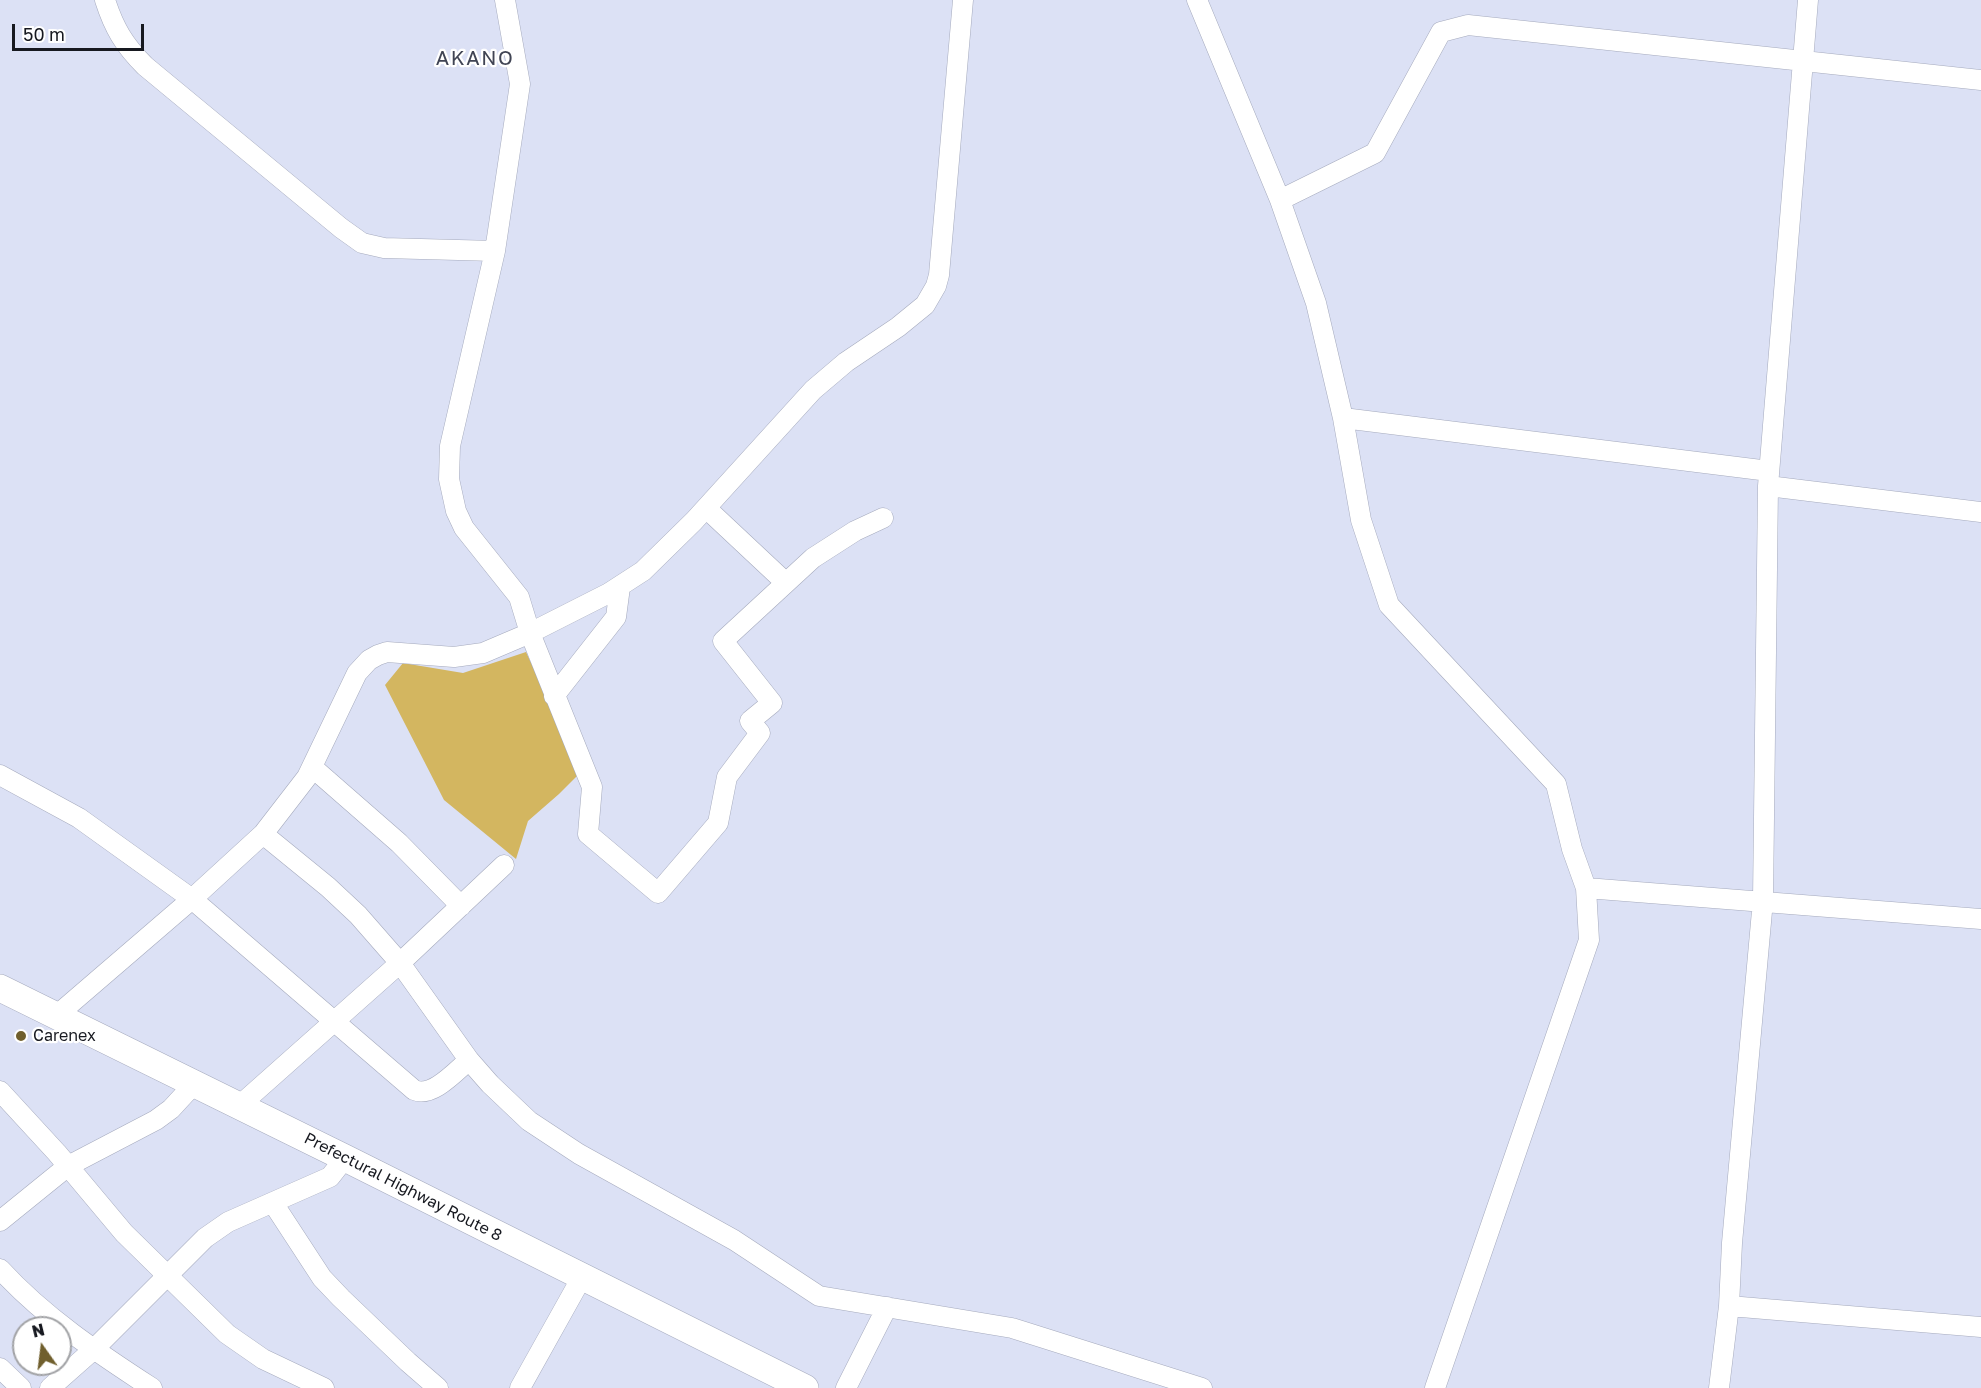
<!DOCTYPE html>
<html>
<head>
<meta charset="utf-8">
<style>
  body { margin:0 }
  #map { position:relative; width:1981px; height:1388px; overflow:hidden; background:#dce1f5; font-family:"Golos Text",sans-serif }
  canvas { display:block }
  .north { position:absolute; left:12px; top:1316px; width:60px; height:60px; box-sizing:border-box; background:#fff; border:2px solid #a2a3a6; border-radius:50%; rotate:346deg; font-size:16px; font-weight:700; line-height:24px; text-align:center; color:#171920 }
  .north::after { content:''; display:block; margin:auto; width:21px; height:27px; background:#705f2d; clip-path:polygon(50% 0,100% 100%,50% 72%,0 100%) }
  .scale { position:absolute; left:12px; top:24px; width:132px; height:27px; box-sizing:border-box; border:3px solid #171920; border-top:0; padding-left:8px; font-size:18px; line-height:21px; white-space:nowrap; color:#171920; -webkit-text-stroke:4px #fff; paint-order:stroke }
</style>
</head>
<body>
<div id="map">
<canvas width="1981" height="1388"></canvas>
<div class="north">N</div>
<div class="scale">50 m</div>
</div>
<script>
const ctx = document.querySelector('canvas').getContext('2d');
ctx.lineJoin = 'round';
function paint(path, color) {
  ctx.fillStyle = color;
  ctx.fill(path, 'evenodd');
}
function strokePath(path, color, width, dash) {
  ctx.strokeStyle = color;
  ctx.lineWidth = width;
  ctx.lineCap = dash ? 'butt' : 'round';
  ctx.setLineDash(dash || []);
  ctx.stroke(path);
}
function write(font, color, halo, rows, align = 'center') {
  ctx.font = font + ' "Golos Text",sans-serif';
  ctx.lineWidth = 4.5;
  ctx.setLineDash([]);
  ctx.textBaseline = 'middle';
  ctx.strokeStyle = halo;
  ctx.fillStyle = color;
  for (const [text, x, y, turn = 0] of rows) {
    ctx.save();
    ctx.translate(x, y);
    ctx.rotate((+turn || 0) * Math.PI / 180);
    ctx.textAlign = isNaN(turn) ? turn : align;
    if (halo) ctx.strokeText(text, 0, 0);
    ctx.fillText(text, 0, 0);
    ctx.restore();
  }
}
paint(new Path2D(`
  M 526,652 L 582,771 L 559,794 L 528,821 L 516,859 L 444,800 L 385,685 L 403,663 L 463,673 Z`), '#d3b660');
const street = new Path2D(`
  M 105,0 C 114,28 124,45 145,66 L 341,228 L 362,243 L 384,248 L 495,251
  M 505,0 L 520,84 L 495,251 L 450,446 L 449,479 L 456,511 L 464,528 L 519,597 L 530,633 L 592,787 L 588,834 L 658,893 L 718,823 L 727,777 L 760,733 L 750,721 L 772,703 L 723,641 L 813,558 L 855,531 L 883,518
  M 1197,0 L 1280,200 L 1316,303 L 1343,418 L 1361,520 L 1389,605 L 1556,784 L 1572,849 L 1586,888 L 1589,940 L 1435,1388
  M 1280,200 L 1375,153 L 1441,32 L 1468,25 C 1639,44 1810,61 1981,80
  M 1343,418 L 1769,471
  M 1768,486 L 1981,512
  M 706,508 L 785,582
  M 554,696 L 616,617 L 620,587
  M 312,767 L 399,843 L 461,906
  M 0,775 L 79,818 L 192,899 L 414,1090 C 432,1098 455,1072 469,1060
  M 263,834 L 328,887 L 358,915 L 400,963 L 469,1060 L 490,1084 L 529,1121 L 579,1154 L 734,1240 L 819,1296 L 1012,1328 L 1202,1388
  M 1586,888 L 1981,919
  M 56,1016 L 192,899 L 263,834 L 307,777 L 357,673 L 369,660 L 378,655 L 387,652 L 454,657 L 483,653 L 530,633 L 609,593 L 643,571 L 694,521 L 813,390 L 846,362 L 898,327 L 925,305 L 936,286 L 939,275 L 963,0
  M 0,1091 L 57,1153 L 124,1233 L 227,1334 L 263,1359 L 324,1388
  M 239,1106 L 400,963 L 504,865
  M 273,1203 L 322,1278 L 341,1298 L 408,1362 L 438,1388
  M 0,1221 L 68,1166 L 156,1120 L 171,1109 L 194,1084
  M 0,1269 C 44,1317 98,1353 152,1388
  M 1729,1306 L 1981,1327
  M 0,1368 L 21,1388
  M 50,1388 L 93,1350 L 205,1238 L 228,1222 L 330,1177 L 345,1158
  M 520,1388 L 582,1277
  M 846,1388 L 887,1307
  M 1719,1388 L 1729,1306 L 1732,1243 L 1763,900 L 1768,486 L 1808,0`);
const secondary = new Path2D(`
  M 0,988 L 345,1158 L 805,1388`);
strokePath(street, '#a5aabd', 21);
strokePath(secondary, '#a5aabd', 28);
strokePath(street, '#fff', 20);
strokePath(secondary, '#fff', 27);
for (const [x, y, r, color] of [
  [21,1036,6,"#705f2d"]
]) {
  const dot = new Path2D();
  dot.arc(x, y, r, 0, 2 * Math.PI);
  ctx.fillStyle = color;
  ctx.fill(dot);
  strokePath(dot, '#fff', 2);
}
write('16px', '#171920', '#fff', [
  ["Carenex",33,1036]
], 'left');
write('16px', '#171920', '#fff', [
  ["Prefectural Highway Route 8",403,1187,27]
]);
ctx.letterSpacing = '1.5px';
write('20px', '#404454', '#fff', [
  ["AKANO",475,59]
]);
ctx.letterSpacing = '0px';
</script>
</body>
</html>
